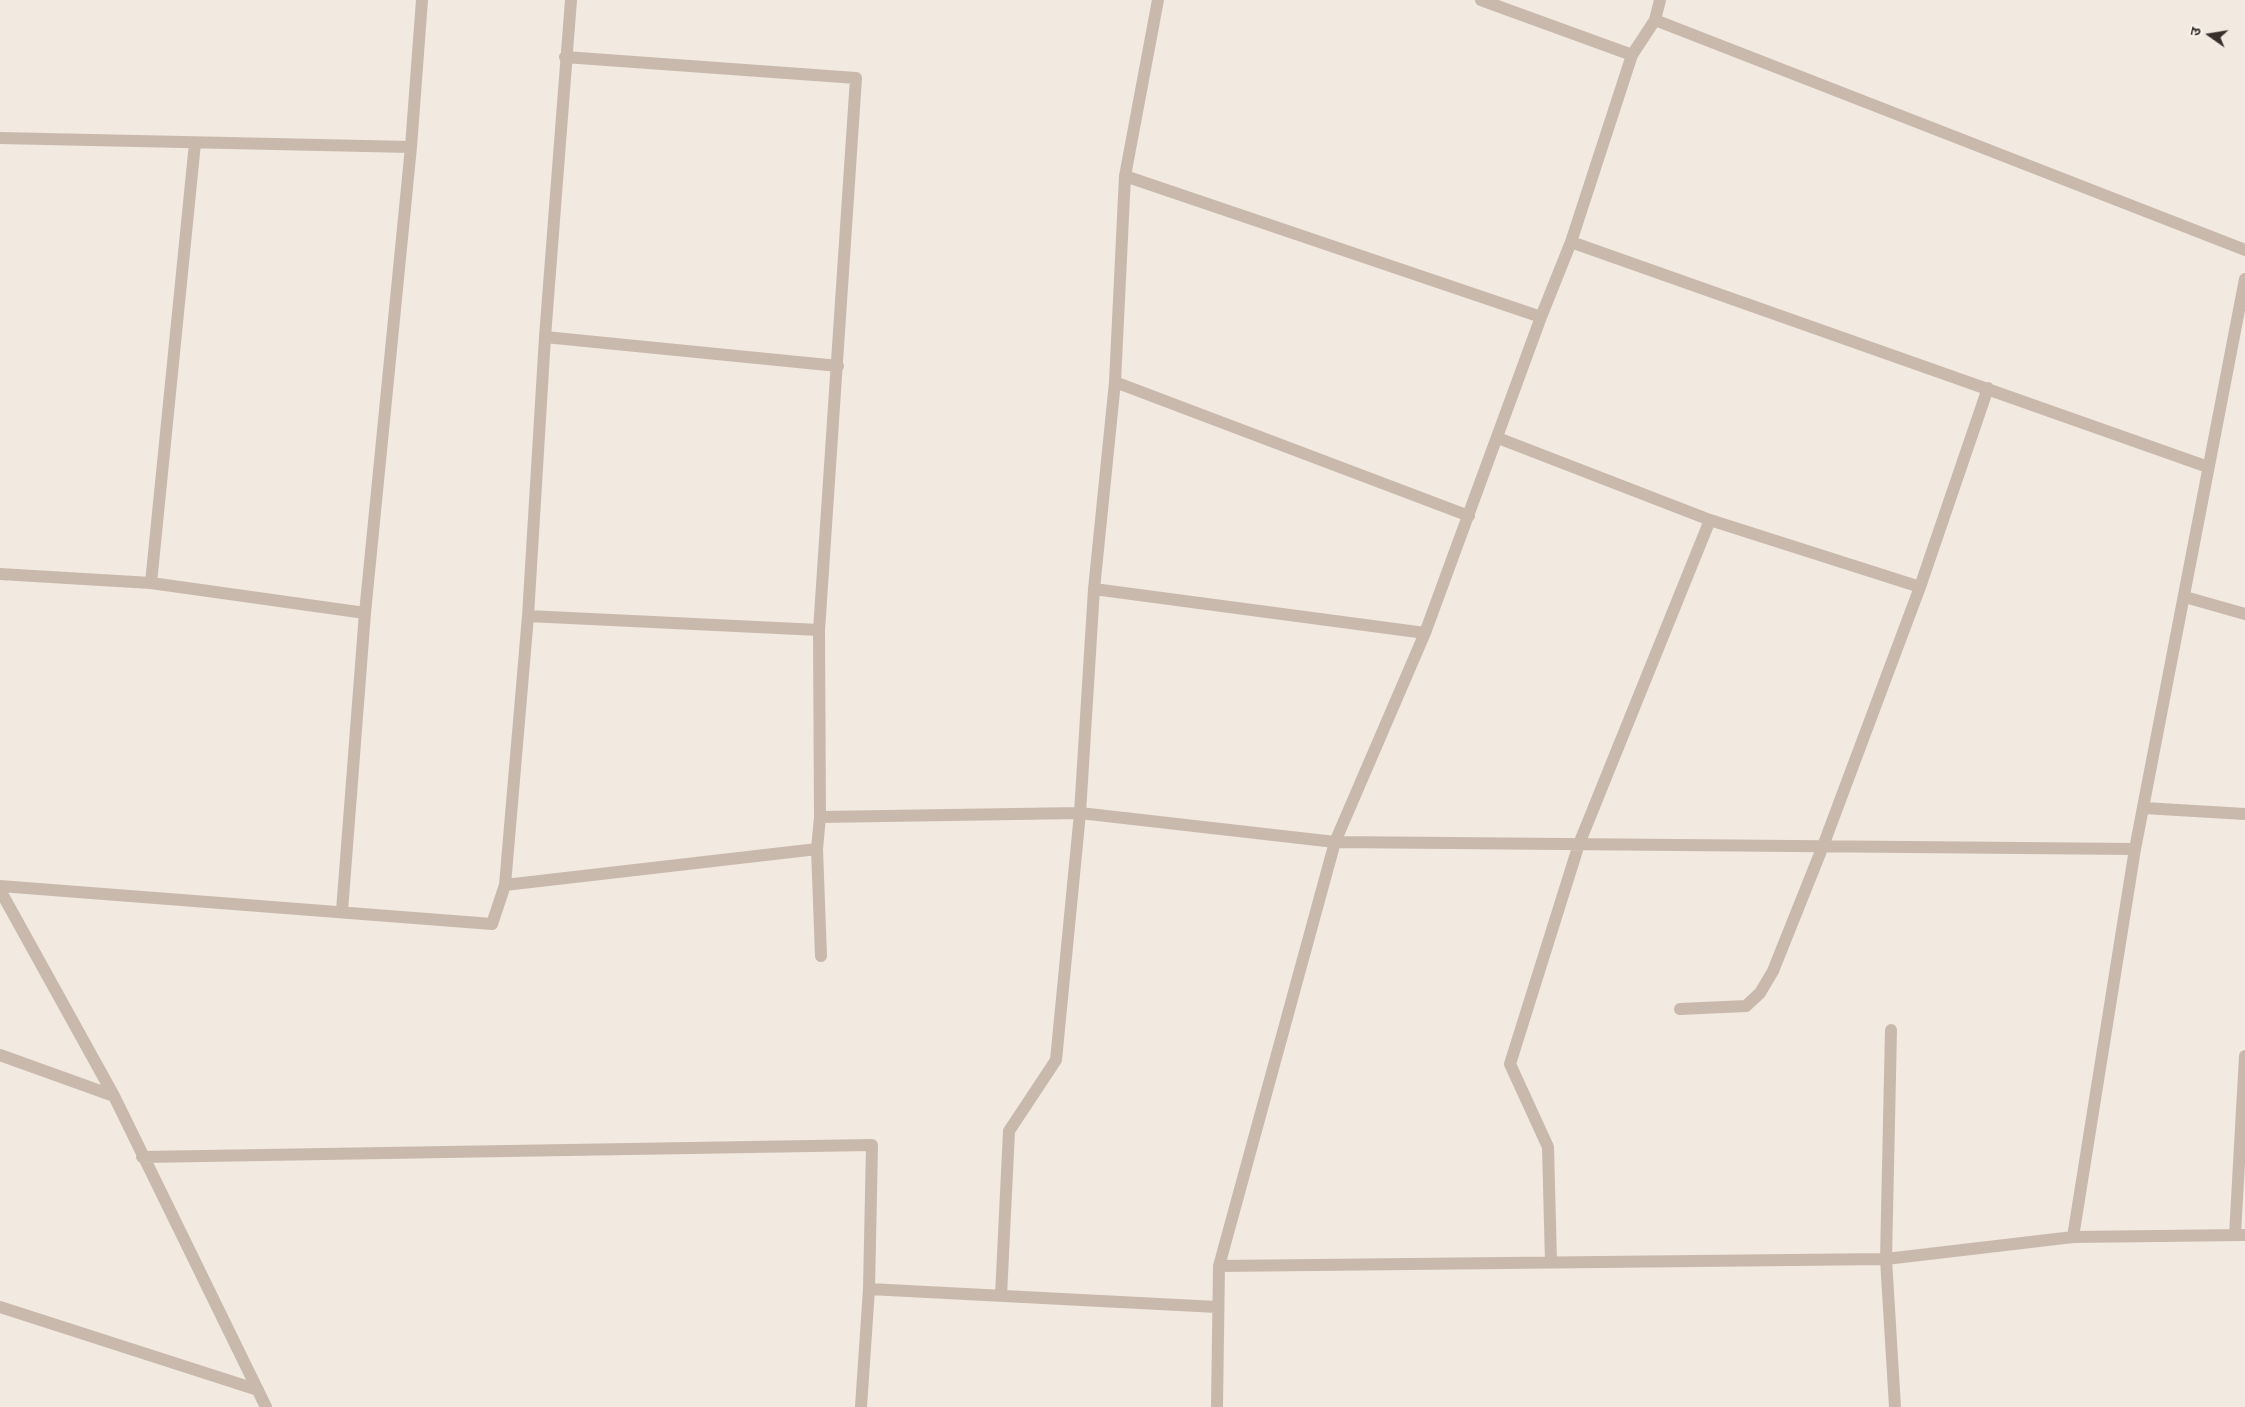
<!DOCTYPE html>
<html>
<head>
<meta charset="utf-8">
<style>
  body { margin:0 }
  #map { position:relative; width:2245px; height:1407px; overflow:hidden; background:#f2e9e0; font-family:Commissioner,"Noto Sans Devanagari",sans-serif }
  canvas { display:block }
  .north { position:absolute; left:2185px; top:10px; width:50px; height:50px; -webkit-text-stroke:4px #f9f3ec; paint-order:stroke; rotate:283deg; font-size:14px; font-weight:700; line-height:20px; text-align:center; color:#382f2b }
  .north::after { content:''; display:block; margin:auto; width:18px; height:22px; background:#382f2b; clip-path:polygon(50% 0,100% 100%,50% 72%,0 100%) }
</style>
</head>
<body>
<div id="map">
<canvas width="2245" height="1407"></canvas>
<div class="north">उ</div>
</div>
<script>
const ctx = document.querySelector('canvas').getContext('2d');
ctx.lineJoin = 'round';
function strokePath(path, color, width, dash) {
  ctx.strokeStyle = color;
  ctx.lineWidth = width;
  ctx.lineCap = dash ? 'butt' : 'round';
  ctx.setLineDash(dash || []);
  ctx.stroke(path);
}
strokePath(new Path2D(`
  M 1481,0 L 1632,55
  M 1655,20 L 2245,250
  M 0,138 L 411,147
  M 1125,176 L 1541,317
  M 1571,242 L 2208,467
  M 545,337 L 838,366
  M 1115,382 L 1469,516
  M 1498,438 L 1710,520 L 1920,587
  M 0,574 L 151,583 L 365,613
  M 151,583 L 195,143
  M 1094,589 L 1425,633
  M 2185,597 L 2245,614
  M 528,616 L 819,630
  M 2144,808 L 2245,814
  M 820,817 L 1080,813 L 1335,842 L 2135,849
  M 817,849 L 821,956
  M 505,885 L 528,616 L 545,337 L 571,0
  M 0,886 L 492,924 L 505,885 L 817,849 L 820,817 L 819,630 L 856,78 L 565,57
  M 0,890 L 114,1096 L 266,1407
  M 342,911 L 365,613 L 411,147 L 422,0
  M 1680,1009 L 1746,1006 L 1760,993 L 1773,971 L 1823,846 L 1920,587 L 1988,388
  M 1891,1030 L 1886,1259 L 1895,1407
  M 0,1055 L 114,1096
  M 142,1157 L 872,1145 L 869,1289 L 1217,1307
  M 2235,1235 L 2245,1056
  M 2073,1237 L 2135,849 L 2245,279
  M 1551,1262 L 1548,1147 L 1510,1064 L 1579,844 L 1710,520
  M 1219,1266 L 1886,1259 L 2073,1237 L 2245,1235
  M 1001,1296 L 1009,1131 L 1056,1060 L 1080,813 L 1094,589 L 1115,382 L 1125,176 L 1158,0
  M 0,1307 L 258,1390
  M 861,1407 L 869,1289
  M 1217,1407 L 1219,1266 L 1335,842 L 1425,633 L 1541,317 L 1571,242 L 1632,55 L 1655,20 L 1660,0`), '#c9b9ac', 12);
</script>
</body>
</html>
